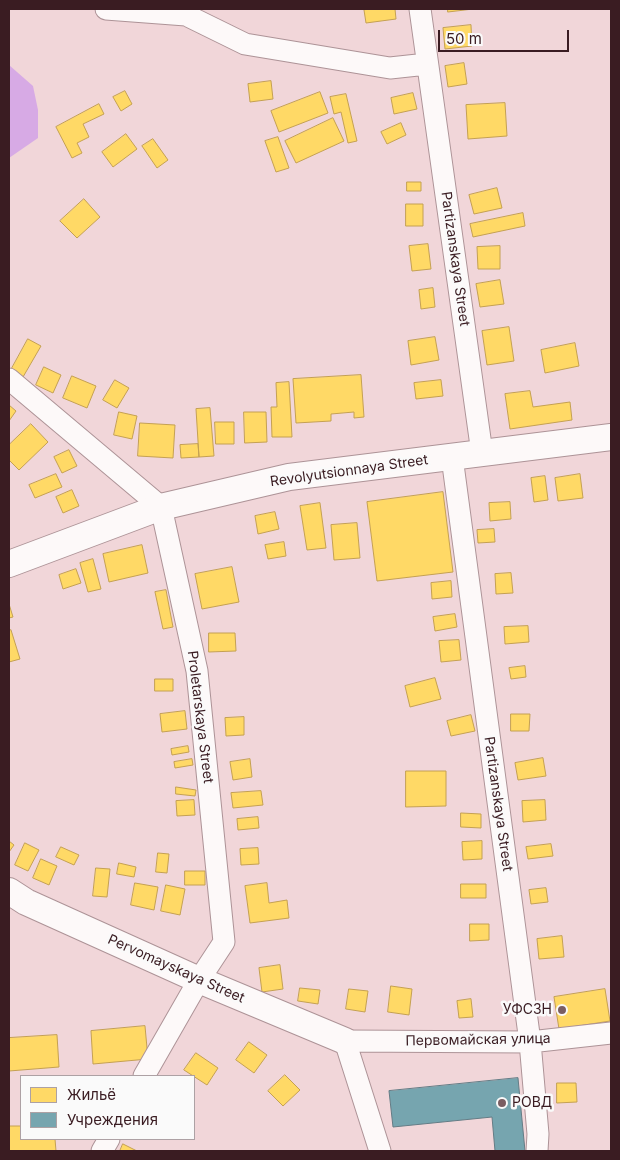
<!DOCTYPE html>
<html>
<head>
<meta charset="utf-8">
<style>
  body { margin:0 }
  #map { position:relative; width:620px; height:1160px; overflow:hidden; background:#f1d6d9; font-family:Inter,sans-serif }
  canvas { display:block }
  .frame { position:absolute; inset:0; border:10px solid #3a1c22; pointer-events:none }
  .legend { position:absolute; left:20px; top:1075px; width:175px; height:65px; box-sizing:border-box; background:#fafafa; border:1px solid #ada1a4; margin:0; padding:6px 9px; list-style:none; font-size:15px; color:#3a1c22 }
  .legend li { display:flex; align-items:center; gap:10px; height:25px }
  .legend b { width:25px; border:1px solid #ada1a4 }
  .scale { position:absolute; left:438px; top:30px; width:131px; height:22px; box-sizing:border-box; border:2px solid #3a1c22; border-top:0; padding-left:6px; font-size:15px; line-height:18px; white-space:nowrap; color:#3a1c22; -webkit-text-stroke:4px #fafafa; paint-order:stroke }
</style>
</head>
<body>
<div id="map">
<canvas width="620" height="1160"></canvas>
<div class="frame"></div>
<ul class="legend">
<li><b style="height:14px;background:#ffd966"></b>Жильё</li>
<li><b style="height:14px;background:#76a5af"></b>Учреждения</li>
</ul>
<div class="scale">50 m</div>
</div>
<script>
const ctx = document.querySelector('canvas').getContext('2d');
ctx.lineJoin = 'round';
function paint(path, color) {
  ctx.fillStyle = color;
  ctx.fill(path, 'evenodd');
}
function strokePath(path, color, width, dash) {
  ctx.strokeStyle = color;
  ctx.lineWidth = width;
  ctx.lineCap = dash ? 'butt' : 'round';
  ctx.setLineDash(dash || []);
  ctx.stroke(path);
}
function write(font, color, halo, rows, align = 'center') {
  ctx.font = font + ' Inter,sans-serif';
  ctx.lineWidth = 5;
  ctx.setLineDash([]);
  ctx.textBaseline = 'middle';
  ctx.strokeStyle = halo;
  ctx.fillStyle = color;
  for (const [text, x, y, turn = 0] of rows) {
    ctx.save();
    ctx.translate(x, y);
    ctx.rotate((+turn || 0) * Math.PI / 180);
    ctx.textAlign = isNaN(turn) ? turn : align;
    if (halo) ctx.strokeText(text, 0, 0);
    ctx.fillText(text, 0, 0);
    ctx.restore();
  }
}
paint(new Path2D(`
  M 9,65 L 33,86 L 38,110 L 38,138 L 9,158 Z`), '#d7aae5');
const homes = new Path2D(`
  M 375,9 L 395,9 L 396,19 L 366,23 L 364,10 Z
  M 448,9 L 473,9 L 448,12 Z
  M 471,25 L 472,46 L 445,49 L 443,28 Z
  M 464,63 L 467,84 L 448,87 L 445,66 Z
  M 271,81 L 273,99 L 250,102 L 248,84 Z
  M 125,91 L 132,104 L 121,111 L 113,97 Z
  M 320,92 L 328,113 L 279,132 L 271,111 Z
  M 413,93 L 417,109 L 394,114 L 391,98 Z
  M 346,94 L 357,141 L 348,143 L 341,112 L 334,114 L 330,97 Z
  M 505,103 L 507,136 L 468,139 L 466,105 Z
  M 99,104 L 104,114 L 83,124 L 89,137 L 77,143 L 82,153 L 72,158 L 56,127 Z
  M 333,118 L 344,141 L 296,163 L 285,141 Z
  M 401,123 L 406,135 L 387,144 L 381,132 Z
  M 126,134 L 137,149 L 113,167 L 102,152 Z
  M 278,137 L 289,168 L 276,172 L 265,141 Z
  M 153,139 L 168,160 L 157,168 L 142,146 Z
  M 407,182 L 421,182 L 421,191 L 407,191 Z
  M 497,188 L 502,208 L 474,214 L 469,195 Z
  M 84,199 L 100,217 L 77,238 L 60,221 Z
  M 406,204 L 423,204 L 423,226 L 406,226 Z
  M 523,213 L 525,226 L 473,237 L 470,224 Z
  M 428,244 L 431,269 L 412,271 L 409,246 Z
  M 500,246 L 500,269 L 478,269 L 477,247 Z
  M 500,280 L 504,304 L 480,307 L 476,284 Z
  M 433,288 L 435,307 L 421,309 L 419,290 Z
  M 509,327 L 514,361 L 487,365 L 482,331 Z
  M 435,337 L 439,360 L 411,365 L 408,341 Z
  M 28,339 L 41,346 L 23,377 L 11,370 Z
  M 575,343 L 579,366 L 545,373 L 541,350 Z
  M 44,367 L 61,375 L 53,393 L 36,385 Z
  M 361,375 L 364,417 L 354,418 L 354,412 L 331,414 L 331,421 L 296,423 L 293,379 Z
  M 72,376 L 96,386 L 87,408 L 63,398 Z
  M 115,380 L 129,388 L 117,408 L 103,400 Z
  M 441,380 L 443,396 L 416,399 L 414,383 Z
  M 289,382 L 292,437 L 272,437 L 271,407 L 277,407 L 276,383 Z
  M 530,391 L 533,407 L 570,402 L 572,420 L 510,429 L 505,394 Z
  M 9,405 L 16,411 L 9,421 Z
  M 210,408 L 214,456 L 199,457 L 196,409 Z
  M 119,412 L 137,416 L 132,439 L 114,435 Z
  M 244,412 L 266,412 L 267,442 L 245,443 Z
  M 215,422 L 234,422 L 234,444 L 216,444 Z
  M 140,423 L 175,425 L 173,458 L 138,456 Z
  M 31,424 L 48,442 L 19,470 L 9,460 L 9,445 Z
  M 198,444 L 199,457 L 181,458 L 180,445 Z
  M 69,450 L 77,466 L 62,473 L 54,457 Z
  M 56,474 L 62,487 L 35,498 L 29,485 Z
  M 580,474 L 583,498 L 558,501 L 555,478 Z
  M 545,476 L 548,500 L 534,502 L 531,478 Z
  M 72,490 L 79,506 L 63,513 L 56,497 Z
  M 443,492 L 453,572 L 377,581 L 367,502 Z
  M 510,502 L 511,519 L 490,521 L 489,503 Z
  M 320,503 L 326,548 L 307,550 L 300,506 Z
  M 275,512 L 279,529 L 258,534 L 255,516 Z
  M 357,523 L 360,558 L 334,560 L 331,525 Z
  M 494,529 L 495,542 L 478,543 L 477,530 Z
  M 284,542 L 286,556 L 268,559 L 265,545 Z
  M 142,545 L 148,573 L 109,582 L 103,554 Z
  M 93,559 L 101,589 L 88,592 L 80,563 Z
  M 232,567 L 239,602 L 202,609 L 195,574 Z
  M 76,569 L 81,583 L 63,589 L 59,575 Z
  M 511,573 L 513,593 L 496,594 L 495,574 Z
  M 451,581 L 452,597 L 432,599 L 431,583 Z
  M 166,590 L 173,627 L 163,629 L 155,592 Z
  M 9,604 L 13,617 L 9,618 Z
  M 455,614 L 457,627 L 435,631 L 433,617 Z
  M 528,626 L 529,642 L 505,644 L 504,627 Z
  M 11,630 L 20,659 L 9,662 L 9,631 Z
  M 209,633 L 235,633 L 236,651 L 209,652 Z
  M 459,640 L 461,660 L 441,662 L 439,641 Z
  M 525,666 L 526,677 L 511,679 L 509,668 Z
  M 435,678 L 441,699 L 410,707 L 405,686 Z
  M 155,679 L 173,679 L 173,691 L 155,691 Z
  M 185,711 L 187,729 L 162,732 L 160,714 Z
  M 511,714 L 530,714 L 529,731 L 511,731 Z
  M 471,715 L 475,731 L 451,736 L 447,721 Z
  M 244,717 L 244,735 L 226,736 L 225,718 Z
  M 188,746 L 189,752 L 172,755 L 171,749 Z
  M 543,758 L 546,776 L 518,780 L 515,763 Z
  M 192,759 L 193,765 L 175,768 L 174,762 Z
  M 250,759 L 252,777 L 233,780 L 230,762 Z
  M 406,771 L 446,771 L 446,806 L 406,807 Z
  M 176,787 L 196,790 L 195,796 L 176,794 Z
  M 261,791 L 263,805 L 233,808 L 231,793 Z
  M 194,800 L 195,815 L 177,816 L 176,801 Z
  M 545,800 L 546,820 L 523,822 L 522,801 Z
  M 461,813 L 481,814 L 481,828 L 461,827 Z
  M 258,817 L 259,828 L 238,830 L 237,819 Z
  M 9,841 L 14,845 L 9,852 Z
  M 482,841 L 482,859 L 463,860 L 462,842 Z
  M 25,843 L 39,850 L 28,871 L 15,865 Z
  M 551,844 L 553,856 L 528,859 L 526,847 Z
  M 61,847 L 79,855 L 74,865 L 56,857 Z
  M 258,848 L 259,864 L 241,865 L 240,849 Z
  M 158,853 L 169,854 L 167,873 L 156,872 Z
  M 41,859 L 57,866 L 49,885 L 33,878 Z
  M 119,863 L 136,867 L 134,877 L 117,874 Z
  M 96,868 L 110,869 L 107,897 L 93,896 Z
  M 185,871 L 205,871 L 205,885 L 185,885 Z
  M 135,883 L 158,887 L 154,910 L 131,905 Z
  M 267,883 L 269,903 L 287,900 L 289,918 L 250,923 L 245,886 Z
  M 461,884 L 486,884 L 486,898 L 461,898 Z
  M 166,885 L 185,889 L 180,915 L 161,911 Z
  M 546,888 L 548,902 L 531,904 L 529,890 Z
  M 470,924 L 489,924 L 489,940 L 470,941 Z
  M 562,936 L 564,957 L 539,959 L 537,939 Z
  M 280,965 L 283,989 L 262,992 L 259,968 Z
  M 391,986 L 412,989 L 409,1015 L 388,1012 Z
  M 300,988 L 320,990 L 318,1004 L 298,1001 Z
  M 349,989 L 368,991 L 365,1012 L 346,1009 Z
  M 605,989 L 610,1021 L 559,1029 L 554,997 Z
  M 471,999 L 473,1017 L 459,1018 L 457,1001 Z
  M 145,1026 L 148,1059 L 93,1064 L 91,1031 Z
  M 57,1035 L 59,1067 L 9,1071 L 9,1038 Z
  M 249,1042 L 267,1055 L 254,1073 L 236,1060 Z
  M 196,1053 L 218,1068 L 207,1085 L 184,1070 Z
  M 285,1075 L 300,1090 L 283,1106 L 268,1091 Z
  M 557,1083 L 576,1083 L 577,1102 L 557,1103 Z
  M 9,1126 L 21,1126 L 21,1139 L 55,1139 L 56,1151 L 9,1151 Z
  M 123,1144 L 137,1151 L 120,1151 Z`);
paint(homes, '#ffd966');
strokePath(homes, '#c4a052', 1);
const public = new Path2D(`
  M 518,1078 L 525,1151 L 495,1151 L 492,1117 L 393,1127 L 389,1091 Z`);
paint(public, '#76a5af');
strokePath(public, '#647c85', 1);
const minor = new Path2D(`
  M 106,9 L 186,15 L 245,44 L 390,68 L 427,64
  M 420,9 L 482,453
  M 9,379 L 161,507 L 197,671 L 224,942 L 199,980 L 144,1076
  M 452,457 L 530,1042 L 538,1134 L 537,1151
  M 102,1151 L 109,1139
  M 380,1151 L 345,1041 L 530,1042 L 611,1033`);
const tertiary = new Path2D(`
  M 9,564 L 161,507 L 289,477 L 611,437
  M 9,891 L 26,902 L 199,980 L 345,1041`);
strokePath(minor, '#ad9397', 23);
strokePath(tertiary, '#ad9397', 28);
strokePath(minor, '#fdf9f9', 21);
strokePath(tertiary, '#fdf9f9', 26);
for (const [x, y, r, color] of [
  [562,1010,5,"#7a5d62"],
  [502,1103,5,"#7a5d62"]
]) {
  const dot = new Path2D();
  dot.arc(x, y, r, 0, 2 * Math.PI);
  ctx.fillStyle = color;
  ctx.fill(dot);
  strokePath(dot, '#fafafa', 2);
}
write('14px', '#3a1c22', '#fafafa', [
  ["Partizanskaya Street",455,259,82],
  ["Revolyutsionnaya Street",349,471,-8],
  ["Proletarskaya Street",200,717,83],
  ["Partizanskaya Street",498,804,82],
  ["Pervomayskaya Street",176,969,24],
  ["Первомайская улица",478,1040,-1]
]);
write('14px', '#3a1c22', '#fafafa', [
  ["УФСЗН",552,1010],
  ["РОВД",512,1103,"left"]
], 'right');
</script>
</body>
</html>
